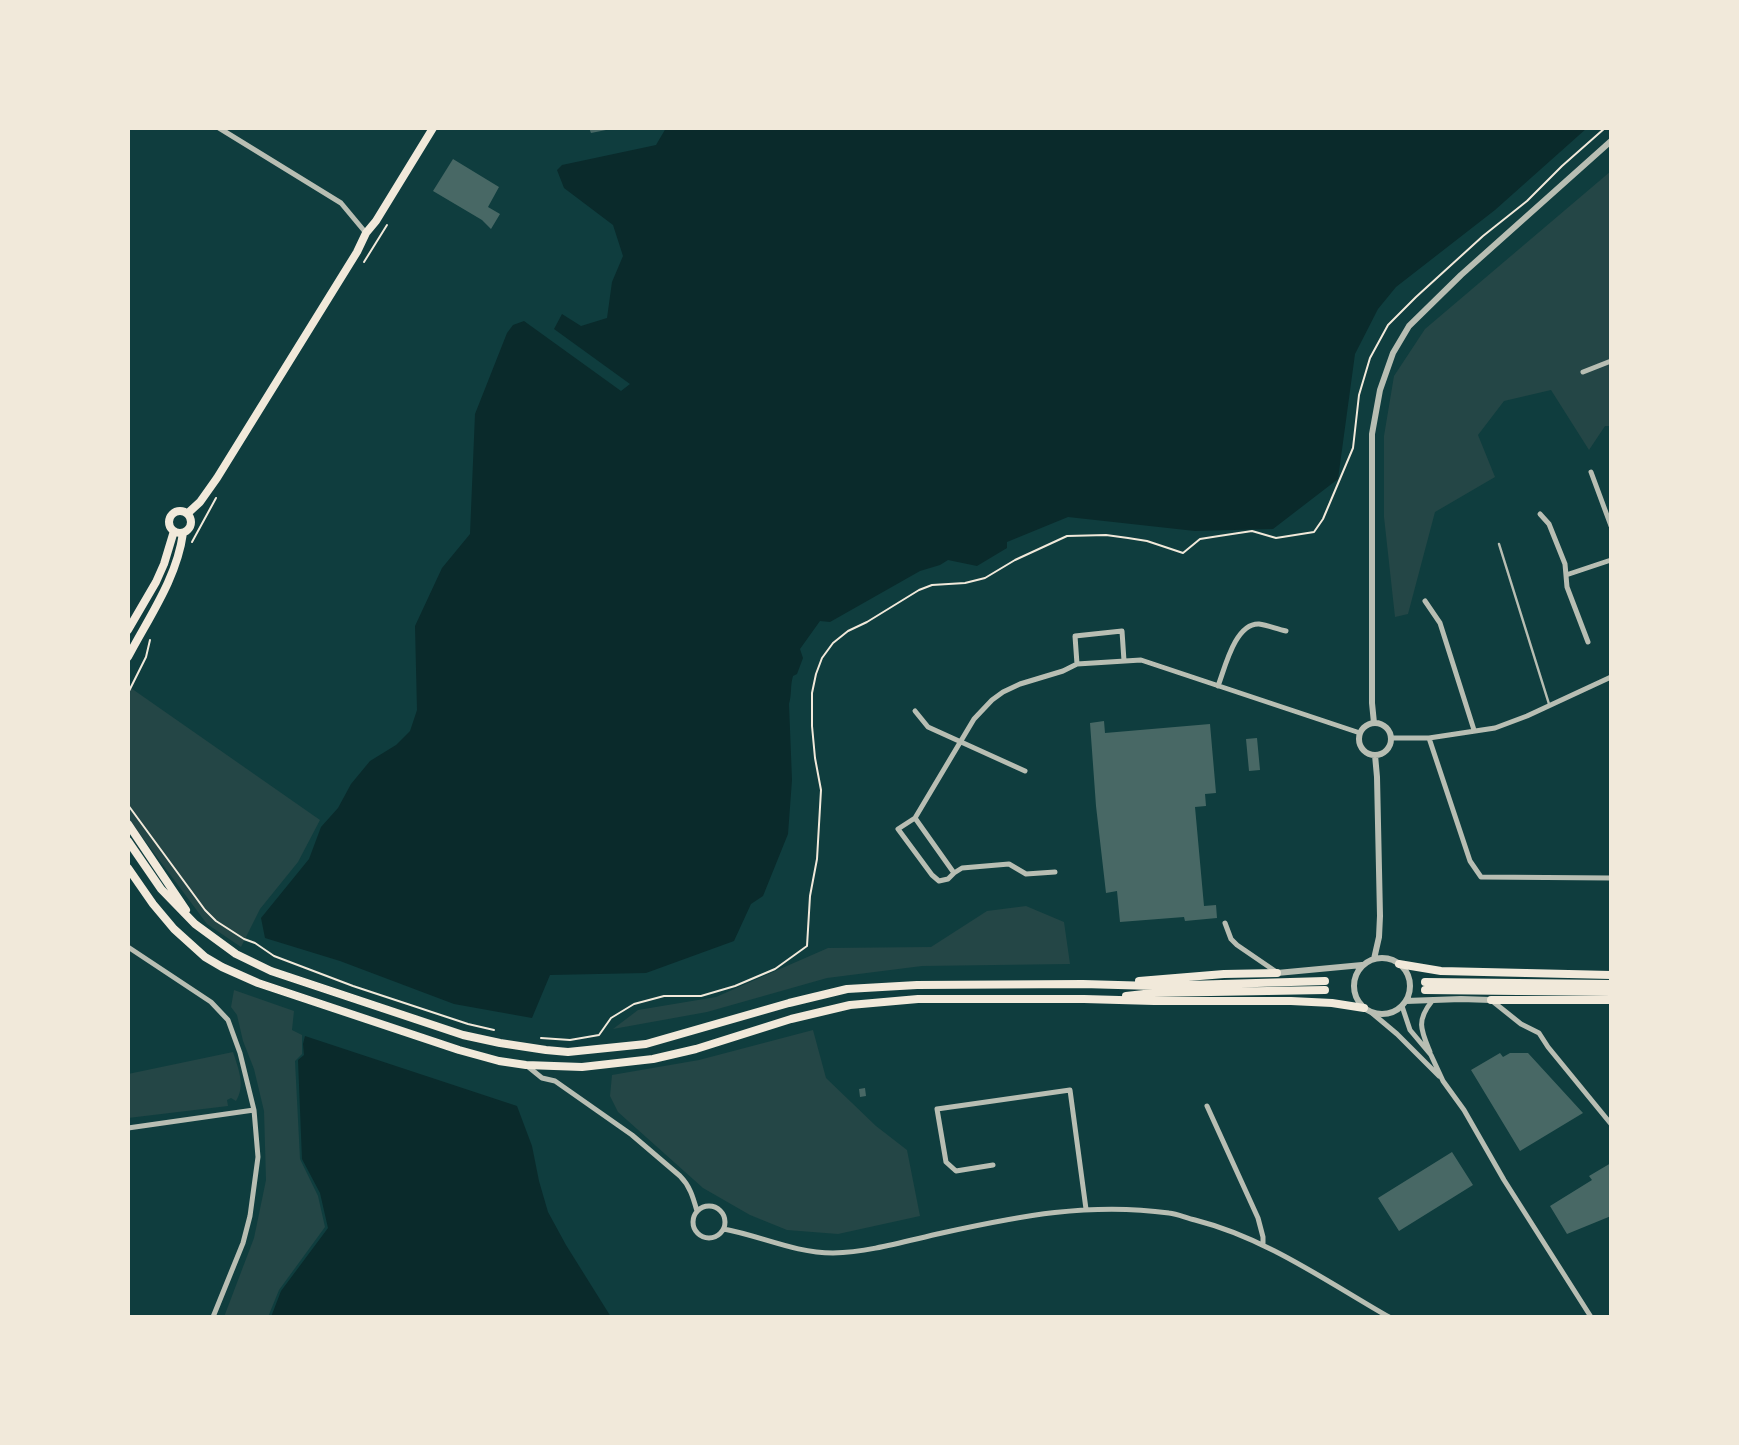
<!DOCTYPE html>
<html>
<head>
<meta charset="utf-8">
<style>
  body { margin:0 }
  #map { position:relative; width:1739px; height:1445px; overflow:hidden; background:#0f3d3e; font-family:Figtree,sans-serif }
  canvas { display:block }
  .frame { position:absolute; inset:0; border:130px solid #f1e9da; pointer-events:none }
</style>
</head>
<body>
<div id="map">
<canvas width="1739" height="1445"></canvas>
<div class="frame"></div>
</div>
<script>
const ctx = document.querySelector('canvas').getContext('2d');
ctx.lineJoin = 'round';
function paint(path, color) {
  ctx.fillStyle = color;
  ctx.fill(path, 'evenodd');
}
function strokePath(path, color, width, dash) {
  ctx.strokeStyle = color;
  ctx.lineWidth = width;
  ctx.lineCap = dash ? 'butt' : 'round';
  ctx.setLineDash(dash || []);
  ctx.stroke(path);
}
paint(new Path2D(`
  M 1611,171 L 1611,426 L 1605,426 L 1589,450 L 1551,390 L 1504,401 L 1478,435 L 1495,477 L 1435,512 L 1408,614 L 1395,617 L 1384,517 L 1384,436 L 1394,376 L 1425,329 Z
  M 128,686 L 320,820 L 298,862 L 260,909 L 241,947 L 207,924 L 128,818 Z
  M 1026,906 L 1064,922 L 1070,964 L 922,966 L 827,978 L 707,1012 L 613,1029 L 638,1010 L 716,997 L 828,948 L 931,947 L 987,911 Z
  M 234,990 L 294,1011 L 292,1030 L 302,1035 L 302,1054 L 295,1061 L 300,1159 L 318,1196 L 325,1227 L 279,1290 L 268,1317 L 224,1317 L 254,1238 L 266,1180 L 264,1111 L 254,1069 L 243,1041 L 237,1015 L 231,1007 Z
  M 813,1030 L 826,1078 L 876,1126 L 907,1150 L 920,1216 L 838,1234 L 787,1230 L 750,1215 L 703,1188 L 618,1112 L 610,1096 L 612,1075 L 699,1060 Z
  M 233,1052 C 238,1068 246,1085 236,1101 L 231,1098 L 227,1100 L 228,1106 L 128,1118 L 128,1074 Z`), '#244646');
paint(new Path2D(`
  M 666,128 L 1587,128 L 1495,210 L 1396,287 L 1378,309 L 1355,354 L 1338,479 L 1273,529 L 1195,531 L 1068,517 L 1007,542 L 1007,548 L 977,566 L 948,560 L 940,565 L 920,571 L 830,622 L 820,621 L 800,649 L 803,658 L 797,674 L 793,676 C 790,686 792,694 789,704 L 792,780 L 788,834 L 763,896 L 751,904 L 734,941 L 646,973 L 550,975 L 532,1018 L 454,1004 L 340,961 L 265,938 L 261,918 L 309,859 L 321,827 L 338,808 L 351,784 L 370,761 L 396,745 L 410,731 L 417,710 L 415,626 L 442,568 L 470,534 L 475,414 L 507,333 L 513,325 L 524,321 L 621,391 L 630,384 L 554,329 L 562,314 L 581,326 L 607,318 L 612,282 L 623,256 L 613,225 L 564,188 L 557,170 L 562,165 L 656,145 Z
  M 305,1036 L 517,1106 L 532,1146 L 539,1181 L 548,1212 L 566,1245 L 611,1317 L 271,1317 L 281,1291 L 328,1228 L 320,1193 L 302,1159 L 298,1060 L 304,1055 L 303,1044 Z`), '#0a2a2b');
paint(new Path2D(`
  M 589,128 L 605,128 L 606,130 L 591,133 Z
  M 453,159 L 499,187 L 488,207 L 500,214 L 491,229 L 482,220 L 433,191 Z
  M 1104,721 L 1105,733 L 1210,724 L 1216,793 L 1205,794 L 1206,806 L 1195,807 L 1204,906 L 1216,905 L 1217,918 L 1185,921 L 1184,917 L 1120,922 L 1117,891 L 1106,893 L 1096,806 L 1090,723 Z
  M 1257,738 L 1260,770 L 1249,771 L 1246,739 Z
  M 1500,1053 L 1503,1057 L 1510,1053 L 1528,1053 L 1583,1113 L 1520,1151 L 1471,1070 Z
  M 865,1088 L 866,1096 L 860,1097 L 859,1089 Z
  M 1452,1152 L 1473,1185 L 1399,1231 L 1378,1198 Z
  M 1611,1163 L 1611,1216 L 1567,1234 L 1550,1206 L 1592,1180 L 1589,1176 Z`), '#486865');
strokePath(new Path2D(`
  M 364,262 L 387,225
  M 192,542 L 216,498
  M 128,693 L 146,657 L 150,640
  M 128,805 L 205,910 L 216,921 L 244,939 L 255,943 L 274,956 L 353,986 L 468,1024 L 494,1030
  M 541,1038 L 570,1040 L 599,1035 L 611,1018 L 634,1004 L 664,996 L 701,996 L 735,986 L 775,969 L 807,946 L 810,896 L 817,859 L 821,790 L 815,758 L 812,726 L 812,693 L 816,674 L 822,658 L 833,643 L 848,631 L 867,622 L 919,590 L 932,585 L 965,583 L 985,578 L 1015,560 L 1067,536 L 1106,535 L 1128,538 L 1147,541 L 1183,553 L 1200,539 L 1219,536 L 1252,531 L 1276,538 L 1314,532 L 1323,519 L 1353,448 L 1359,395 L 1370,358 L 1388,325 L 1416,297 L 1483,236 L 1527,201 L 1562,166 L 1605,128`), '#f1e9da', 2);
strokePath(new Path2D(`
  M 1499,544 L 1549,704`), '#b8beb3', 2.5);
strokePath(new Path2D(`
  M 219,128 L 341,203 L 366,233
  M 1583,372 L 1611,361
  M 1591,472 L 1611,526
  M 1540,514 L 1549,524 L 1565,564 L 1567,587 L 1588,642
  M 1566,575 L 1611,560
  M 1425,601 L 1440,623 L 1474,730
  M 1077,664 L 1075,636 L 1122,631 L 1124,661
  M 1218,686 C 1225,668 1235,623 1259,624 C 1267,625 1277,629 1286,631
  M 915,711 L 928,727 L 1025,771
  M 1391,738 L 1429,738 L 1495,728 L 1527,716 L 1611,677
  M 1429,738 L 1470,861 L 1481,877 L 1611,878
  M 915,818 L 898,829 L 932,875 L 939,881 L 948,879 L 954,873
  M 1055,872 L 1026,874 L 1009,864 L 962,868 L 954,873 L 915,818 L 974,719 L 992,700 L 1003,692 L 1020,684 L 1063,671 L 1077,664 L 1141,660 L 1360,733
  M 1225,923 L 1231,939 L 1237,945 L 1275,971
  M 128,947 L 211,1002 L 228,1020 L 240,1053 L 254,1110 L 258,1157 L 250,1216 L 243,1243 L 213,1317
  M 1491,1000 L 1521,1024 L 1539,1033 L 1548,1047 L 1611,1124
  M 1402,1006 L 1410,1030 L 1431,1055 L 1443,1081 L 1464,1110 L 1504,1180 L 1591,1317
  M 1372,1013 L 1397,1034 L 1439,1076
  M 1430,1052 C 1421,1030 1416,1021 1432,1001
  M 526,1065 L 542,1078 L 555,1081 L 632,1135 L 680,1176 C 690,1186 693,1197 697,1211
  M 1207,1106 L 1258,1218 L 1263,1237 L 1263,1244
  M 128,1128 L 254,1110
  M 993,1165 L 956,1171 L 946,1162 L 937,1109 L 1070,1090 L 1086,1209
  M693 1222a16 16 0 1 1 32 0a16 16 0 1 1-32 0Z
  M 724,1229 C 761,1236 795,1253 833,1253 C 870,1252 906,1241 942,1233 C 1019,1216 1090,1202 1169,1213 C 1178,1214 1186,1218 1195,1220 C 1266,1238 1326,1281 1389,1317`), '#b8beb3', 5);
strokePath(new Path2D(`
  M1359 739a16 16 0 1 1 32 0a16 16 0 1 1-32 0Z
  M 1374,723 L 1372,703 L 1372,434 L 1380,390 L 1393,353 L 1409,326 L 1461,275 L 1611,141
  M1354 986a28 28 0 1 1 56 0a28 28 0 1 1-56 0Z
  M 1374,959 L 1379,937 L 1380,916 L 1377,777 L 1375,755
  M 1277,973 L 1362,965
  M 1406,1001 L 1461,999 L 1491,1000`), '#b8beb3', 6);
strokePath(new Path2D(`
  M169 522a11 11 0 1 1 22 0a11 11 0 1 1-22 0Z
  M 188,513 L 200,502 L 217,478 L 357,252 L 366,233 L 376,221 L 433,128
  M 128,630 L 156,582 L 164,564 L 174,531
  M 128,657 C 149,617 177,578 183,533
  M 128,824 L 186,910
  M 128,841 L 161,889 L 195,924 L 236,954 L 271,971 L 463,1035 L 500,1043 L 546,1050 L 568,1052 L 646,1044 L 789,1003 L 847,989 L 917,985 L 1083,984 L 1153,986 L 1325,981
  M 128,868 L 153,904 L 174,929 L 205,957 L 222,967 L 258,983 L 459,1050 L 499,1061 L 526,1065 L 582,1067 L 653,1059 L 696,1049 L 791,1019 L 850,1005 L 918,999 L 1084,999 L 1154,1001 L 1291,1001 L 1332,1003 L 1364,1008
  M 1399,964 L 1441,971 L 1611,975
  M 1139,981 L 1224,974 L 1277,973
  M 1425,982 L 1611,984
  M 1425,990 L 1611,992
  M 1126,996 L 1153,993 L 1325,990
  M 1491,1000 L 1611,1000`), '#f1e9da', 8);
</script>
</body>
</html>
